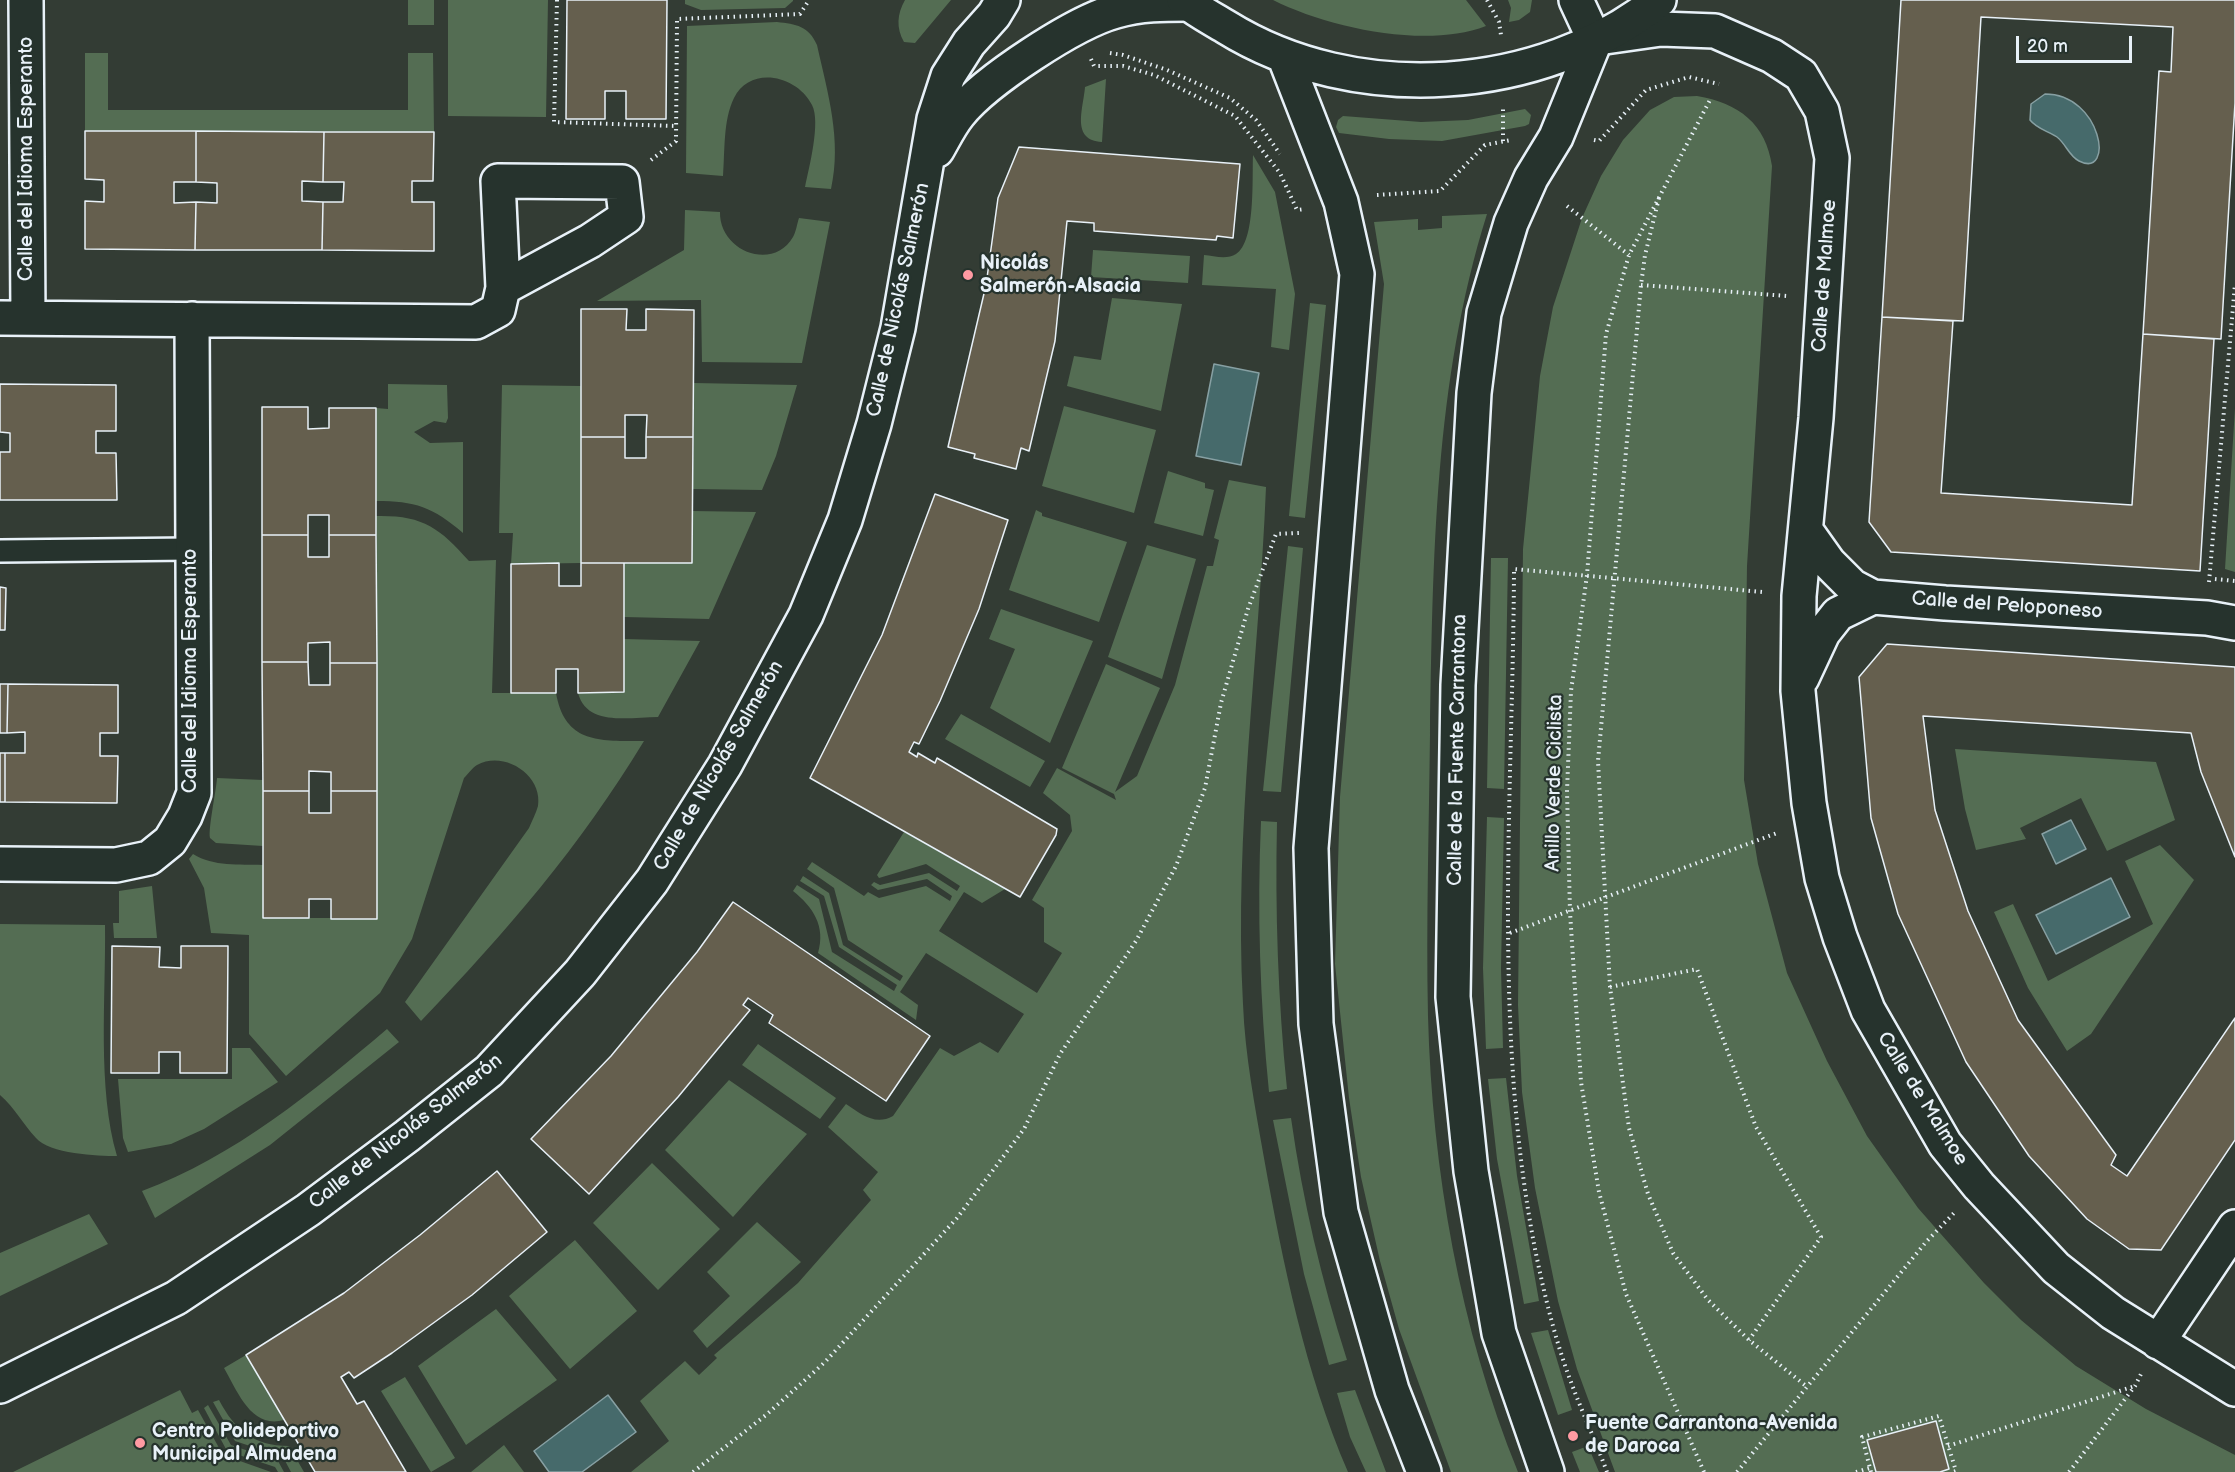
<!DOCTYPE html>
<html>
<head>
<meta charset="utf-8">
<style>
  body { margin:0 }
  #map { position:relative; width:2235px; height:1472px; overflow:hidden; background:#333c34; font-family:"Balsamiq Sans",sans-serif }
  canvas { display:block }
  .scale { position:absolute; left:2016px; top:36px; width:116px; height:27px; box-sizing:border-box; border:3px solid #e8f1f8; border-top:0; padding-left:8px; font-size:18px; line-height:21px; white-space:nowrap; color:#e8f1f8; -webkit-text-stroke:4px #26332d; paint-order:stroke }
</style>
</head>
<body>
<div id="map">
<canvas width="2235" height="1472"></canvas>
<div class="scale">20 m</div>
</div>
<script>
const ctx = document.querySelector('canvas').getContext('2d');
ctx.lineJoin = 'round';
function paint(path, color) {
  ctx.fillStyle = color;
  ctx.fill(path, 'evenodd');
}
function strokePath(path, color, width, dash) {
  ctx.strokeStyle = color;
  ctx.lineWidth = width;
  ctx.lineCap = dash ? 'butt' : 'round';
  ctx.setLineDash(dash || []);
  ctx.stroke(path);
}
function write(font, color, halo, rows, align = 'center') {
  ctx.font = font + ' "Balsamiq Sans",sans-serif';
  ctx.lineWidth = 4.5;
  ctx.setLineDash([]);
  ctx.textBaseline = 'middle';
  ctx.strokeStyle = halo;
  ctx.fillStyle = color;
  for (const [text, x, y, turn = 0] of rows) {
    ctx.save();
    ctx.translate(x, y);
    ctx.rotate((+turn || 0) * Math.PI / 180);
    ctx.textAlign = isNaN(turn) ? turn : align;
    if (halo) ctx.strokeText(text, 0, 0);
    ctx.fillText(text, 0, 0);
    ctx.restore();
  }
}
paint(new Path2D(`
  M 408,0 L 434,0 L 434,25 L 408,25 Z
  M 448,0 L 548,0 L 546,117 L 448,116 Z
  M 685,0 L 793,0 L 793,1 L 785,8 L 701,10 L 685,4 Z
  M 905,0 L 951,0 L 915,43 L 904,42 C 896,28 897,14 905,0 Z
  M 1273,0 L 1466,0 L 1486,26 C 1426,49 1329,28 1273,0 Z
  M 1508,0 L 1532,0 L 1530,12 L 1519,20 L 1509,22 L 1511,8 Z
  M 777,22 C 796,24 809,26 817,45 C 828,94 842,140 831,189 L 805,187 C 809,168 821,122 812,105 C 797,75 750,65 734,98 C 723,120 725,151 723,176 L 686,173 L 687,26 Z
  M 85,53 L 108,53 L 108,110 L 408,110 L 408,53 L 433,53 L 434,132 L 85,131 Z
  M 1106,79 L 1102,142 C 1071,140 1083,110 1085,87 Z
  M 1697,96 C 1739,103 1766,124 1772,166 L 1747,566 L 1744,780 L 1758,864 L 1787,973 L 1827,1061 L 1867,1136 L 1918,1208 L 1984,1283 L 2021,1320 L 2076,1366 L 2146,1409 L 2235,1455 L 2235,1472 L 1615,1472 L 1577,1369 L 1558,1301 L 1535,1188 L 1522,1092 L 1518,1005 L 1523,549 L 1540,376 L 1553,307 L 1582,218 L 1601,176 L 1623,140 L 1650,110 L 1674,97 Z
  M 1525,109 L 1531,115 L 1529,124 L 1525,126 L 1442,141 L 1389,139 L 1339,133 L 1336,127 L 1338,120 L 1343,116 L 1421,122 L 1468,120 Z
  M 1253,155 L 1275,192 L 1295,294 L 1289,350 L 1271,347 L 1276,289 L 1202,285 L 1204,255 C 1214,256 1227,260 1236,254 C 1256,242 1252,177 1253,155 Z
  M 685,210 L 720,212 C 719,251 773,272 793,237 C 796,232 797,224 799,218 L 830,222 L 802,363 L 702,362 L 701,300 L 597,301 L 684,250 Z
  M 1487,214 C 1434,382 1433,559 1430,734 C 1429,828 1426,922 1428,1016 C 1432,1170 1460,1329 1518,1472 L 1451,1472 L 1399,1329 L 1380,1261 L 1361,1177 L 1349,1098 L 1335,964 L 1340,797 L 1384,284 L 1374,222 L 1418,219 L 1418,230 L 1442,228 L 1442,216 Z
  M 1093,250 L 1190,256 L 1188,283 L 1091,277 Z
  M 1112,298 L 1182,304 L 1161,411 L 1067,386 L 1074,356 L 1101,360 Z
  M 1310,303 L 1326,305 L 1305,518 L 1289,516 Z
  M 694,383 L 797,385 L 776,456 L 762,490 L 693,489 Z
  M 388,384 L 447,385 L 448,418 L 446,423 L 434,421 L 414,432 L 430,443 L 463,442 L 463,533 C 433,507 415,501 376,501 L 376,408 L 388,409 Z
  M 502,385 L 581,386 L 581,563 L 511,564 L 513,533 L 499,533 Z
  M 1064,406 L 1156,430 L 1134,513 L 1042,486 Z
  M 2235,408 L 2235,572 L 2225,569 Z
  M 1168,471 L 1205,483 L 1205,488 L 1214,490 L 1203,536 L 1154,523 Z
  M 1229,480 L 1266,487 C 1259,659 1234,831 1243,1004 C 1245,1055 1255,1107 1264,1158 C 1283,1264 1305,1372 1348,1472 L 631,1472 L 669,1441 L 640,1401 L 685,1361 L 699,1375 L 717,1358 L 714,1355 L 798,1283 L 871,1200 L 863,1190 L 878,1172 L 828,1127 L 846,1104 C 861,1114 875,1126 893,1116 L 940,1048 L 954,1056 L 980,1042 L 998,1053 L 1024,1014 L 926,953 L 900,992 L 918,1005 L 916,1020 L 818,953 C 826,926 813,907 793,891 L 797,885 L 819,899 L 832,952 L 894,991 L 897,985 L 839,947 L 824,896 L 800,881 L 803,876 L 829,893 L 843,945 L 900,981 L 903,976 L 848,940 L 834,888 L 807,869 L 812,862 L 864,896 L 868,892 L 879,898 L 926,886 L 950,901 L 952,896 L 927,879 L 878,890 L 871,885 L 874,882 L 880,885 L 929,873 L 957,891 L 960,886 L 926,864 L 879,878 L 877,875 L 904,832 L 1005,889 L 982,903 L 964,892 L 939,931 L 1037,993 L 1062,953 L 1044,942 L 1044,908 L 1032,900 L 1072,831 L 1070,815 L 1043,793 L 1057,768 L 1116,800 L 1114,794 L 1062,768 L 1106,664 L 1160,688 L 1115,792 L 1137,776 L 1175,685 L 1207,566 L 1213,566 L 1219,540 L 1214,538 Z
  M 1036,510 L 1042,513 L 1042,516 L 1127,542 L 1099,622 L 1009,590 Z
  M 692,511 L 756,512 L 709,619 L 624,617 L 624,563 L 692,563 Z
  M 376,516 C 422,515 439,527 469,561 L 496,560 L 492,693 L 556,693 C 565,744 600,741 644,741 C 579,848 507,931 421,1021 L 405,1002 L 529,828 C 532,821 536,813 538,806 C 543,775 504,750 477,765 C 472,768 468,774 464,778 L 412,939 L 380,993 L 286,1076 L 249,1034 L 249,935 L 211,933 L 204,888 L 189,859 L 193,854 C 214,867 239,864 263,865 L 263,918 L 377,918 Z
  M 1147,545 L 1196,559 L 1162,679 L 1108,657 Z
  M 1288,546 L 1303,548 L 1281,792 L 1263,791 Z
  M 1491,558 L 1508,558 L 1504,789 L 1487,788 Z
  M 1001,609 L 1093,641 L 1050,743 L 990,708 L 1015,649 L 989,639 Z
  M 624,639 L 700,641 L 658,717 C 630,717 587,727 578,693 L 624,692 Z
  M 961,714 L 1045,761 L 1030,787 L 945,739 Z
  M 1955,749 L 2156,762 L 2175,820 L 2107,851 L 2081,798 L 2020,828 L 2026,839 L 1976,850 L 1965,809 Z
  M 217,778 L 263,780 L 263,846 L 216,843 L 210,838 C 208,829 216,792 217,778 Z
  M 1487,817 L 1504,818 L 1501,968 L 1503,1048 L 1486,1049 L 1483,968 Z
  M 1261,821 L 1277,822 C 1275,912 1278,999 1287,1089 L 1269,1092 C 1260,1001 1257,912 1261,821 Z
  M 2160,845 L 2194,880 L 2091,1034 L 2067,1051 L 2028,988 L 1994,912 L 2013,904 L 2048,981 L 2153,924 L 2125,861 Z
  M 152,886 L 157,938 L 114,938 L 113,923 L 119,923 L 119,891 Z
  M 0,924 L 105,925 C 106,997 97,1088 117,1156 C 98,1156 49,1154 36,1138 C 23,1124 15,1108 0,1095 Z
  M 387,1029 L 399,1042 L 270,1145 L 155,1218 L 142,1191 C 234,1157 314,1091 387,1029 Z
  M 758,1044 L 836,1098 L 820,1119 L 742,1065 Z
  M 232,1048 L 250,1048 L 278,1082 L 204,1129 L 171,1144 L 128,1152 L 123,1138 L 118,1079 L 232,1079 Z
  M 1506,1078 L 1517,1176 L 1539,1301 L 1524,1304 L 1497,1159 L 1488,1079 Z
  M 729,1080 L 807,1134 L 733,1217 L 665,1150 Z
  M 1291,1118 C 1303,1202 1321,1278 1347,1360 L 1329,1365 L 1304,1274 L 1273,1120 Z
  M 652,1163 L 720,1229 L 658,1290 L 593,1223 Z
  M 89,1214 L 108,1244 L 0,1296 L 0,1253 Z
  M 757,1222 L 801,1262 L 707,1348 L 693,1331 L 730,1296 L 707,1272 Z
  M 575,1240 L 637,1311 L 570,1369 L 509,1296 Z
  M 496,1309 L 557,1380 L 466,1445 L 418,1366 Z
  M 1548,1330 L 1572,1410 L 1558,1415 L 1531,1333 Z
  M 246,1355 L 284,1420 C 251,1429 238,1392 224,1368 Z
  M 405,1377 L 455,1458 L 431,1472 L 381,1391 Z
  M 180,1390 L 192,1413 L 198,1410 L 223,1455 L 271,1472 L 13,1472 Z
  M 1355,1390 L 1386,1472 L 1366,1472 L 1350,1437 L 1337,1393 Z
  M 219,1400 C 235,1430 253,1446 289,1446 L 304,1472 L 291,1472 L 283,1457 L 235,1441 L 213,1402 Z
  M 208,1405 L 231,1445 L 278,1461 L 284,1472 L 278,1472 L 275,1467 L 227,1451 L 204,1408 Z
  M 504,1445 L 524,1472 L 471,1472 Z
  M 1588,1446 L 1599,1472 L 1580,1472 L 1572,1452 Z`), '#546d53');
const water = new Path2D(`
  M 2045,94 C 2102,94 2115,179 2079,161 C 2069,156 2066,144 2057,137 C 2048,131 2037,129 2030,120 L 2031,104 Z
  M 1214,364 L 1259,373 L 1241,465 L 1196,456 Z
  M 2071,820 L 2086,849 L 2056,864 L 2042,834 Z
  M 2111,878 L 2130,917 L 2056,954 L 2036,915 Z
  M 608,1395 L 636,1432 L 582,1472 L 549,1472 L 534,1451 Z`);
paint(water, '#466a6b');
strokePath(water, '#87a0a3', 1.5);
const building = new Path2D(`
  M 567,0 L 667,0 L 666,119 L 626,119 L 626,91 L 605,91 L 605,119 L 566,119 Z
  M 1901,0 L 2235,0 L 2235,103 L 2221,339 L 2143,334 L 2159,71 L 2171,72 L 2173,27 L 1981,17 L 1963,321 L 1882,317 Z
  M 85,131 L 196,131 L 196,182 L 174,182 L 174,203 L 196,202 L 195,250 L 85,249 L 85,201 L 104,202 L 104,180 L 85,179 Z
  M 196,131 L 324,132 L 323,182 L 302,181 L 302,201 L 323,202 L 322,250 L 195,250 L 196,202 L 217,203 L 217,183 L 196,182 Z
  M 324,132 L 434,132 L 433,181 L 412,181 L 412,202 L 434,202 L 434,251 L 322,250 L 323,202 L 343,202 L 344,182 L 323,182 Z
  M 1019,147 L 1240,164 L 1233,238 L 1217,236 L 1216,240 L 1094,231 L 1094,223 L 1067,221 L 1055,341 L 1029,451 L 1021,448 L 1016,469 L 974,458 L 975,454 L 948,447 L 986,285 L 998,198 Z
  M 581,309 L 627,309 L 626,330 L 646,330 L 646,309 L 694,310 L 693,437 L 646,437 L 647,415 L 625,415 L 625,437 L 581,437 Z
  M 1882,317 L 1953,321 L 1941,493 L 2132,505 L 2143,334 L 2214,339 L 2200,571 L 1891,552 L 1869,522 Z
  M 0,384 L 116,385 L 116,431 L 96,431 L 96,453 L 116,453 L 117,500 L 0,500 L 0,452 L 10,452 L 10,433 L 0,432 Z
  M 262,407 L 308,407 L 308,429 L 329,428 L 329,408 L 376,408 L 376,535 L 329,535 L 329,515 L 308,515 L 308,535 L 262,535 Z
  M 581,437 L 625,437 L 625,458 L 646,458 L 646,437 L 693,437 L 692,563 L 581,563 Z
  M 935,494 L 1008,520 L 979,609 L 940,701 L 919,744 L 914,742 L 909,752 L 917,757 L 918,753 L 935,763 L 937,758 L 1057,829 L 1056,835 L 1020,897 L 810,778 L 882,635 Z
  M 262,535 L 308,535 L 308,557 L 329,557 L 329,535 L 376,535 L 377,663 L 330,663 L 330,642 L 308,643 L 308,662 L 262,662 Z
  M 559,563 L 559,586 L 581,586 L 581,563 L 624,563 L 624,692 L 578,693 L 578,669 L 556,669 L 556,693 L 511,693 L 511,564 Z
  M 0,587 L 6,588 L 5,630 L 0,630 Z
  M 1887,644 L 2235,667 L 2235,857 L 2201,772 L 2191,733 L 1923,716 L 1935,810 L 1968,911 L 2018,1020 L 2116,1155 L 2111,1165 L 2127,1176 L 2235,1018 L 2235,1140 L 2161,1250 L 2129,1249 L 2087,1219 L 2029,1156 L 1966,1062 L 1898,914 L 1871,818 L 1859,677 Z
  M 262,662 L 308,662 L 309,685 L 330,685 L 330,663 L 377,663 L 377,791 L 331,791 L 331,772 L 309,771 L 309,791 L 263,791 Z
  M 0,684 L 8,684 L 7,733 L 0,733 Z
  M 8,684 L 118,685 L 118,733 L 100,733 L 100,756 L 118,756 L 117,803 L 5,802 L 5,753 L 25,753 L 25,732 L 7,733 Z
  M 0,753 L 5,753 L 5,802 L 0,802 Z
  M 263,791 L 309,791 L 309,813 L 331,813 L 331,791 L 377,791 L 377,919 L 331,919 L 331,899 L 309,899 L 309,918 L 263,918 Z
  M 733,902 L 930,1036 L 886,1101 L 769,1023 L 773,1015 L 748,998 L 743,1005 L 750,1010 L 678,1097 L 589,1194 L 531,1139 L 611,1056 L 697,952 Z
  M 112,946 L 160,947 L 159,967 L 181,968 L 181,946 L 228,946 L 227,1073 L 180,1073 L 180,1052 L 159,1052 L 159,1073 L 111,1073 Z
  M 497,1171 L 547,1232 L 472,1295 L 392,1353 L 354,1378 L 349,1372 L 341,1377 L 357,1404 L 364,1401 L 406,1472 L 315,1472 L 246,1355 L 344,1293 L 420,1235 Z
  M 1936,1421 L 1949,1469 L 1940,1472 L 1876,1472 L 1867,1440 Z`);
paint(building, '#655f4e');
strokePath(building, '#e8f1f8', 1.5);
const service = new Path2D(`
  M 0,551 L 192,549`);
const minor = new Path2D(`
  M 26,0 L 28,318
  M 1576,0 L 1595,41
  M 1605,37 L 1661,29 L 1715,31 L 1772,56 L 1801,75 L 1822,111 L 1832,158 L 1816,418 L 1799,596 L 1798,691 L 1809,803 L 1822,878 L 1840,937 L 1868,1010 L 1945,1144 L 1979,1186 L 2056,1268 L 2113,1313 L 2235,1389
  M 937,150 C 944,138 950,125 959,114 C 985,81 1075,22 1116,11 C 1141,4 1164,4 1189,4
  M 0,318 L 476,322 L 498,310 L 503,288 L 498,181 L 622,182 L 626,217 L 590,241 L 503,288
  M 1807,532 L 1829,563 L 1852,586 L 1873,597 L 1945,603 L 2207,618 L 2235,623
  M 1802,678 L 1823,633 L 1838,614 L 1873,597
  M 0,864 L 116,865 L 149,858 L 170,841 L 185,816 L 194,793 L 192,319
  M 2158,1342 L 2235,1227
  M 0,1386 L 176,1298 L 308,1210 L 407,1136 L 489,1071 L 580,973 L 652,881 L 725,765 L 806,615 L 845,520 L 874,424 L 898,328 L 934,119 L 948,76 L 969,43 L 994,15 L 1003,0`);
const primary = new Path2D(`
  M 1184,0 C 1197,11 1213,19 1226,27 C 1355,107 1541,95 1659,0
  M 1285,58 L 1341,202 L 1357,274 L 1311,848 L 1316,1024 L 1341,1212 L 1392,1390 L 1424,1472
  M 1547,1472 L 1499,1333 L 1471,1171 L 1453,997 L 1458,685 L 1474,393 L 1484,313 L 1511,223 L 1531,178 L 1556,137 L 1595,41`);
strokePath(service, '#e8f1f8', 26);
strokePath(minor, '#e8f1f8', 38);
strokePath(primary, '#e8f1f8', 38);
strokePath(new Path2D(`
  M 557,0 L 554,122 L 676,126
  M 1487,0 L 1499,22 L 1501,35
  M 1110,53 L 1123,55 L 1167,70 L 1230,98 L 1256,120 L 1280,154
  M 1091,59 L 1094,66 L 1123,66 L 1154,75 L 1235,116 L 1280,173 L 1297,210 L 1305,209
  M 1594,140 L 1599,141 L 1646,90 L 1689,77 L 1719,84
  M 1503,141 L 1503,109
  M 651,160 L 676,141 L 677,19 L 800,14 L 809,0
  M 1377,195 L 1440,191 L 1485,145 L 1511,140
  M 1659,198 L 1645,255 L 1641,285 L 1598,761 L 1610,987 L 1629,1128 L 1648,1194 L 1673,1253 L 1708,1300 L 1749,1340 L 1806,1386
  M 1567,206 L 1629,255
  M 1641,285 L 1787,296
  M 2215,579 L 2235,581
  M 2209,582 L 2235,284
  M 1510,933 L 1777,833
  M 1610,987 L 1697,969 L 1756,1127 L 1821,1237 L 1749,1340
  M 1948,1446 L 2135,1386
  M 693,1472 L 766,1415 L 825,1362 L 957,1218 L 1024,1129 L 1060,1054 L 1136,941 L 1176,866 L 1205,788 L 1221,703 L 1248,609 L 1276,534 L 1299,533
  M 1607,1472 C 1596,1442 1582,1412 1571,1382 C 1555,1340 1544,1293 1535,1249 C 1492,1027 1513,793 1514,569 L 1762,592
  M 1704,1472 L 1626,1294 L 1599,1192 L 1581,1082 L 1570,912 L 1567,791 L 1571,691 L 1587,575 L 1606,334 L 1629,255 L 1711,98
  M 1737,1472 L 1926,1242 L 1954,1213
  M 1856,1472 L 1870,1468
  M 1871,1472 L 1862,1437 L 1939,1416 L 1956,1471 L 1953,1472
  M 2069,1472 L 2135,1386 L 2142,1372`), '#e8f1f8', 4, [1.5, 4.5]);
strokePath(service, '#26332d', 21);
strokePath(minor, '#26332d', 33);
strokePath(primary, '#26332d', 33);
for (const [x, y, r, color] of [
  [968,275,6,"#ff9aa2"],
  [1573,1436,6,"#ff9aa2"],
  [140,1443,6,"#ff9aa2"]
]) {
  const dot = new Path2D();
  dot.arc(x, y, r, 0, 2 * Math.PI);
  ctx.fillStyle = color;
  ctx.fill(dot);
  strokePath(dot, '#26332d', 2);
}
write('20px', '#e8f1f8', '#26332d', [
  ["Calle del Idioma Esperanto",27,159,-90],
  ["Calle de Malmoe",1825,276,-86],
  ["Calle de Nicolás Salmerón",899,300,-78],
  ["Calle del Peloponeso",2007,606,4],
  ["Calle del Idioma Esperanto",191,671,-90],
  ["Calle de la Fuente Carrantona",1458,750,-89],
  ["Calle de Nicolás Salmerón",719,766,-60],
  ["Anillo Verde Ciclista",1555,783,-89],
  ["Calle de Malmoe",1922,1099,58],
  ["Calle de Nicolás Salmerón",406,1132,-38]
]);
write('bold 20px', '#e8f1f8', '#26332d', [
  ["Nicolás",980,264],
  ["Salmerón-Alsacia",980,287],
  ["Fuente Carrantona-Avenida",1585,1424],
  ["de Daroca",1585,1447],
  ["Centro Polideportivo",152,1432],
  ["Municipal Almudena",152,1455]
], 'left');
</script>
</body>
</html>
